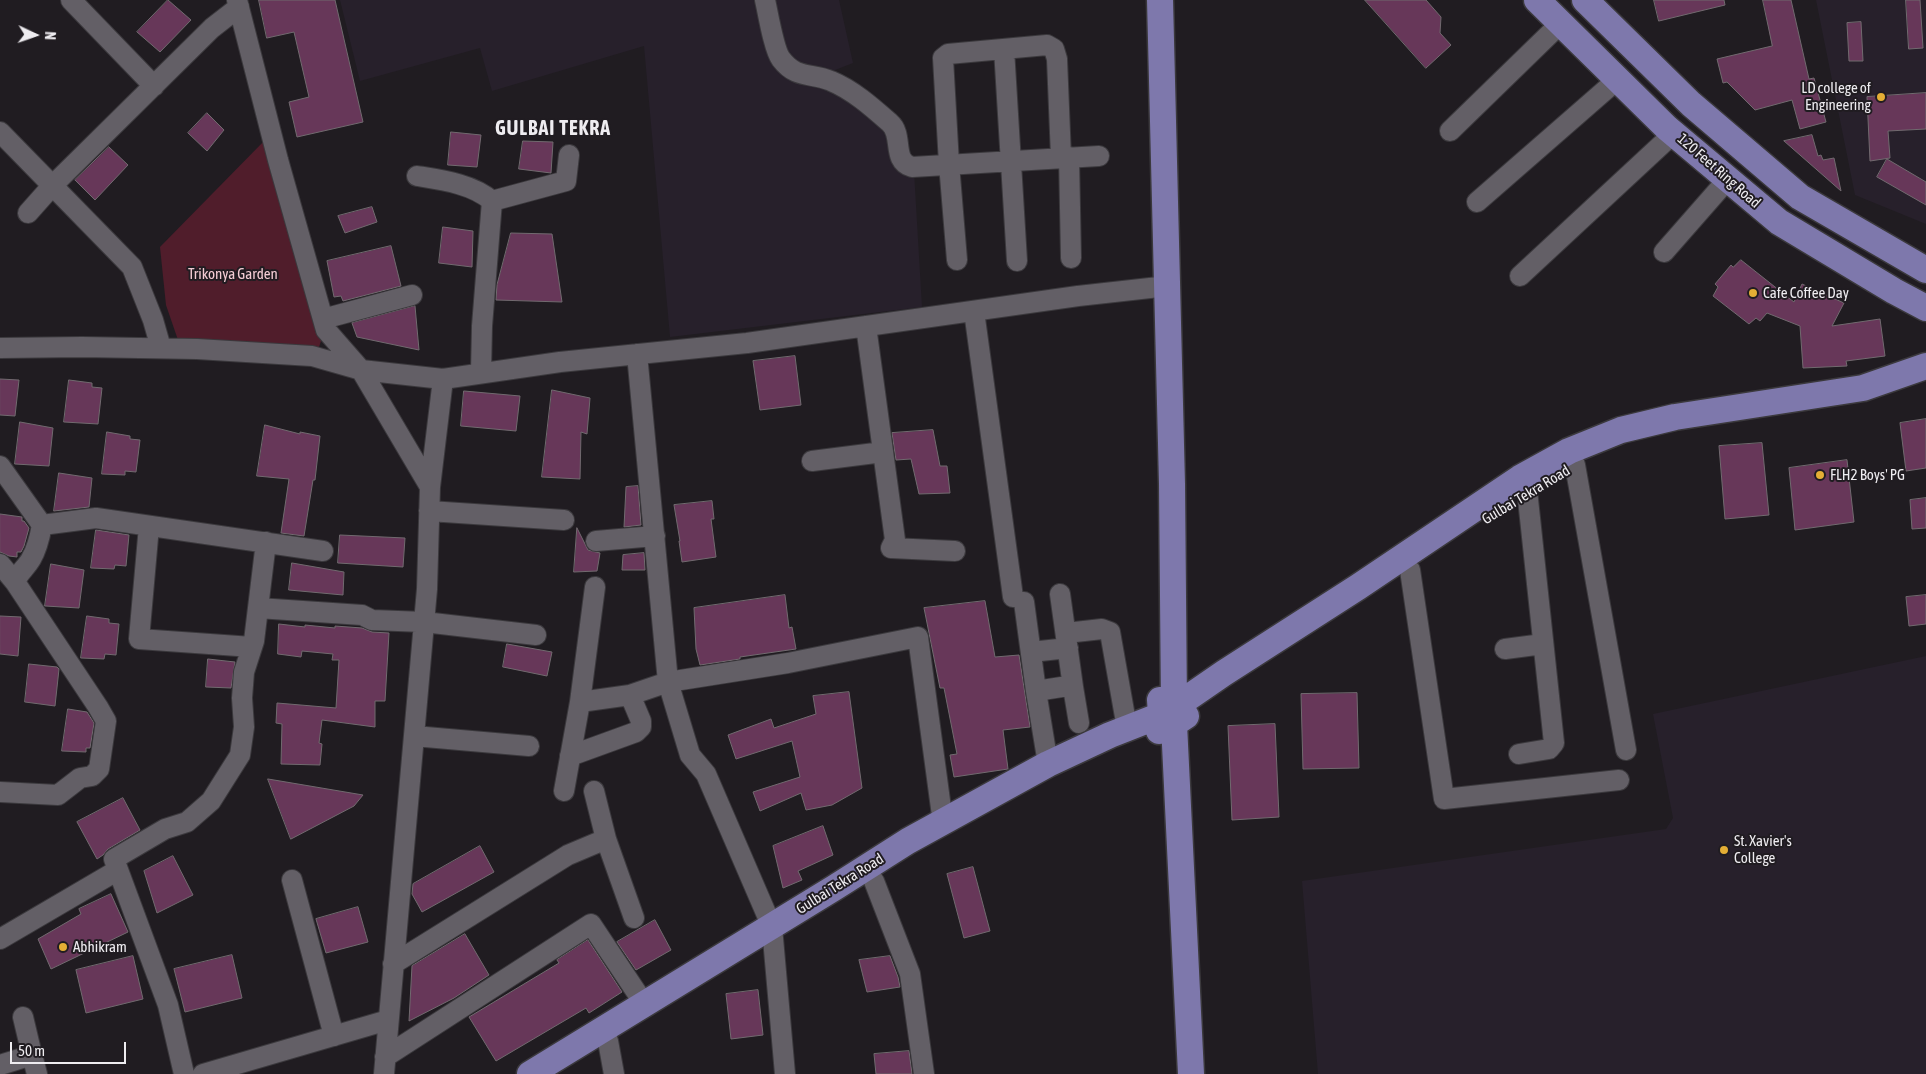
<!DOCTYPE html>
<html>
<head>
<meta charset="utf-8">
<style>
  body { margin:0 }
  #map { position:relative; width:1926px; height:1074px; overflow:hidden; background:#201c21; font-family:"Asap Condensed",sans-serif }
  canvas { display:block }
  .north { position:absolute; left:10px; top:10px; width:50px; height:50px; -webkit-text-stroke:4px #201c21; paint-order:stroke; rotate:93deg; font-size:14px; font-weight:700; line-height:20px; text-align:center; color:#eeecf0 }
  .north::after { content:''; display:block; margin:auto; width:18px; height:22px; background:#eeecf0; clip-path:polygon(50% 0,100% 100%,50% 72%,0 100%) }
  .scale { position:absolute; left:10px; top:1042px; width:116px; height:22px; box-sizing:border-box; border:2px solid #eeecf0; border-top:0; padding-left:6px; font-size:15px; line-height:18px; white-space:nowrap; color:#eeecf0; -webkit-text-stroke:4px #201c21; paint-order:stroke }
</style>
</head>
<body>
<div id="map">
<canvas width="1926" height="1074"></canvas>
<div class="north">N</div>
<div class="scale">50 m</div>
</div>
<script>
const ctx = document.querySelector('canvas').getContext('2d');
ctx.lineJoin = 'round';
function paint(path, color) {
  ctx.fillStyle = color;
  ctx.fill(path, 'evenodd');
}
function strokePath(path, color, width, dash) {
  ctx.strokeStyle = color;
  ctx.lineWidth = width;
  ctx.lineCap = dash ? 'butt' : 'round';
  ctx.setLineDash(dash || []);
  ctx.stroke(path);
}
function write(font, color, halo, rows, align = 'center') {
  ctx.font = font + ' "Asap Condensed",sans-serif';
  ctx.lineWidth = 4;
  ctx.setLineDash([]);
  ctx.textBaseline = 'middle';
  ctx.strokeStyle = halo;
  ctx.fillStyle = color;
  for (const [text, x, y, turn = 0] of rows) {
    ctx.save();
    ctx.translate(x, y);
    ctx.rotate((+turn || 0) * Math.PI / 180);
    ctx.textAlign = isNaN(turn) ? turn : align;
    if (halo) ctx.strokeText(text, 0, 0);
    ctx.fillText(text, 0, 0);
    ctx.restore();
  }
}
paint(new Path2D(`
  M 340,0 L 757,0 L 774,62 L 829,87 L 858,106 L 885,130 L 914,171 L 922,307 L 670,337 L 644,46 L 492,91 L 480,48 L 360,81 Z
  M 769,0 L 839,0 L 853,63 L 825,74 L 783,56 Z
  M 1816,0 L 1926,0 L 1926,224 L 1855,195 Z
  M 1926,656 L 1926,1074 L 1318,1074 L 1302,881 L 1666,829 L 1673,818 L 1653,714 Z`), '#27202b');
paint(new Path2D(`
  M 267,138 L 323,335 L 319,347 L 178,340 L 166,305 L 160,247 Z`), '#501d2b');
const building = new Path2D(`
  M 168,0 L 191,20 L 160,52 L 137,32 Z
  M 259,0 L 335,0 L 363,122 L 297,137 L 289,102 L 309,97 L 294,32 L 267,38 Z
  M 1365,0 L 1426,0 L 1441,17 L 1440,33 L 1451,45 L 1426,68 Z
  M 1654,0 L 1724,0 L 1725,5 L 1659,21 Z
  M 1763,0 L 1791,0 L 1809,79 L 1814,78 L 1826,122 L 1800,129 L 1792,100 L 1755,110 L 1727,82 L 1723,83 L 1717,59 L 1772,46 Z
  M 1906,0 L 1920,0 L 1923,48 L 1909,49 Z
  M 1861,22 L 1863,61 L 1849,61 L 1847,23 Z
  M 1926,93 L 1926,129 L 1888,131 L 1890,158 L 1870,161 L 1867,97 Z
  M 207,113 L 224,130 L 207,151 L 188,133 Z
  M 451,132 L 481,135 L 477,167 L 448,165 Z
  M 1812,135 L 1818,156 L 1821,155 L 1823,160 L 1834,158 L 1841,191 L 1784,141 Z
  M 523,141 L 553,142 L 551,173 L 519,169 Z
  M 109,147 L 128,165 L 95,200 L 75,180 Z
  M 1887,159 L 1926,182 L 1926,205 L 1877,177 Z
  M 372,207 L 377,222 L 345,233 L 338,216 Z
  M 443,227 L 473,231 L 472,267 L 439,263 Z
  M 511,233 L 552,234 L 562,302 L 496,300 L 497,285 Z
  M 391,246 L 401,286 L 343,301 L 341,296 L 334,297 L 327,261 Z
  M 1741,260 L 1794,302 L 1802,284 L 1844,303 L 1832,326 L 1880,319 L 1885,356 L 1846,361 L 1847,366 L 1803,368 L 1800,326 L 1767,313 L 1760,321 L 1756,318 L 1749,324 L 1713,296 L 1718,287 L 1715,284 L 1731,265 L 1733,267 Z
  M 415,306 L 419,350 L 357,337 L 352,323 Z
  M 795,356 L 801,405 L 760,410 L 753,361 Z
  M 0,379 L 19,380 L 15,416 L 0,415 Z
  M 69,380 L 92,383 L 92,387 L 102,388 L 98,424 L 64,422 Z
  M 552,390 L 590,398 L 587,434 L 581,432 L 580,479 L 542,477 Z
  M 464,391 L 520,396 L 516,431 L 461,426 Z
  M 1926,419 L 1926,468 L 1906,471 L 1900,423 Z
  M 20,422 L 53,428 L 49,466 L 15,464 Z
  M 265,425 L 300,434 L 300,432 L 320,436 L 315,480 L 313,480 L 304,536 L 281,533 L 289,479 L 257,476 Z
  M 933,430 L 940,466 L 947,466 L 950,493 L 919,494 L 911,459 L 896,460 L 892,433 Z
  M 107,432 L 130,436 L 130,439 L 140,440 L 136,472 L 125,471 L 125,475 L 102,474 Z
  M 1762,443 L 1769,515 L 1725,519 L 1719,446 Z
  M 1847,460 L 1854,522 L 1795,530 L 1789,468 Z
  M 59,473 L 92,478 L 89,507 L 54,511 Z
  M 638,486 L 641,525 L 624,527 L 626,487 Z
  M 1926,498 L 1926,528 L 1912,529 L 1910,500 Z
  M 712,501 L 714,519 L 711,519 L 716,557 L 682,562 L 679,541 L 680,541 L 674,505 Z
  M 0,514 L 22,517 L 22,521 L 24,521 L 29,528 L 24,546 L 21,552 L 17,552 L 17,557 L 9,556 L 0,552 Z
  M 577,528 L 588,550 L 600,553 L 597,571 L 574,572 Z
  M 96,530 L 129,535 L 126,566 L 115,565 L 114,569 L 91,568 Z
  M 340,535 L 405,538 L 403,567 L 338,563 Z
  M 644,553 L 645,570 L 622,570 L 623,555 Z
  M 292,563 L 344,572 L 343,595 L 289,590 Z
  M 51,564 L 84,570 L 79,608 L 45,606 Z
  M 785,595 L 789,628 L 792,627 L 796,649 L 740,657 L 740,659 L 700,665 L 696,649 L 694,608 Z
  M 1926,595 L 1926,624 L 1909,626 L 1906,597 Z
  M 985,601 L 995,657 L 1019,655 L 1030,727 L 1003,730 L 1008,769 L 954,777 L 950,755 L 957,754 L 944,688 L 940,688 L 924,608 Z
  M 0,616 L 21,617 L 18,656 L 0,654 Z
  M 87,616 L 109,619 L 109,623 L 119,624 L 116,655 L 105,654 L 104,659 L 81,658 Z
  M 279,624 L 305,627 L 305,625 L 335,628 L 335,626 L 362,628 L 372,632 L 389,633 L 385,701 L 375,701 L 375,727 L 322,720 L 319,743 L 322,744 L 320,765 L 281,764 L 282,724 L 276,723 L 277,703 L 336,708 L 339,660 L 332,660 L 333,654 L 302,651 L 301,657 L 278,654 Z
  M 507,644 L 552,652 L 547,676 L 503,667 Z
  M 208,659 L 235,662 L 231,688 L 206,687 Z
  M 29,664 L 57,667 L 59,669 L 55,706 L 25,702 Z
  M 849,692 L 862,788 L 832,805 L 806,810 L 801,793 L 760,811 L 753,792 L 800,777 L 792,741 L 736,759 L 728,735 L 771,719 L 774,728 L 816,714 L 813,696 Z
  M 1357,693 L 1359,768 L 1303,769 L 1301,694 Z
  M 68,709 L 87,712 L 94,723 L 90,748 L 86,748 L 86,752 L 62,751 Z
  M 1275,724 L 1279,817 L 1232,820 L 1228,726 Z
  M 268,779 L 286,782 L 363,795 L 354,806 L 291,839 Z
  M 123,798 L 140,830 L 108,849 L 103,855 L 97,859 L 77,822 Z
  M 823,826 L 833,855 L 798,871 L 802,880 L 783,888 L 773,846 Z
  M 480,846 L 494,872 L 422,912 L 412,894 L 413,884 Z
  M 173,856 L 193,895 L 157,913 L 144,871 Z
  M 973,867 L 990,931 L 964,938 L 947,874 Z
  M 111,894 L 128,932 L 51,969 L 38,939 L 81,914 L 79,909 Z
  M 358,907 L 368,942 L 326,953 L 316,919 Z
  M 655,920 L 671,950 L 636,970 L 617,942 Z
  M 465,934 L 489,975 L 454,998 L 409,1021 L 412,966 Z
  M 588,940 L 622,992 L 589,1013 L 586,1008 L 496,1061 L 469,1017 L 559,963 L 557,960 Z
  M 232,955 L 242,998 L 185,1012 L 174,969 Z
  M 133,956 L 143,999 L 86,1013 L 76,970 Z
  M 890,956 L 898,977 L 900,987 L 867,992 L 859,960 Z
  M 758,990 L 763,1035 L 731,1039 L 726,994 Z
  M 909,1051 L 912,1074 L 876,1074 L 874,1054 Z`);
paint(building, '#673759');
strokePath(building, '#716a6f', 1);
const minor = new Path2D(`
  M 71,0 L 154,86
  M 237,0 L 278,160 L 326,330 L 361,370 L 430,487
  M 765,0 C 768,13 774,50 781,59 C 797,80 811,72 831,81 C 853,90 873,108 890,123 C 904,135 891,161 912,167 L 1099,156
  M 1004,49 L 1017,261
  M 1450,131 L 1561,23
  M 0,132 L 132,267 L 153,320 L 161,348
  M 1069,157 L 1071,258
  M 417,176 C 442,180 473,184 492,201 L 566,181 L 569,155
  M 1477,202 L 1618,79
  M 28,213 L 52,186 L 212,28 L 239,7
  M 1664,252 L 1728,179
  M 957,260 L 949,164 L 943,58 L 948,54 L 1047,45 L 1054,49 L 1057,59 L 1061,157
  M 1520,276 L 1674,133
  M 974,311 L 1013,597
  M 323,319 L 412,295
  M 866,326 L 895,540 L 891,548 L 955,551
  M 0,348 L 82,347 L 197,349 L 312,356 L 361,370 L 443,379 L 560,362 L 747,343 L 1078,296 L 1168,286
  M 637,354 L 668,682 L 690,755 L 706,774 L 772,927 L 785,1074
  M 481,372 L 482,326 L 492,201
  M 812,461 L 883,452
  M 1575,465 L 1626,750
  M 0,466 L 42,525 C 40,536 37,549 31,559 C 26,568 18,573 15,582 L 98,707 L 106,721 L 99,769 L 92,776 L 80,778 L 58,795 L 0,792
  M 429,511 L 564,520
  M 42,525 L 96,518 L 323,551
  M 149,526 L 139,639 L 252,647
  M 596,541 L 655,536
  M 0,564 L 15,582
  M 1410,570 L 1444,799 L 1619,780
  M 595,587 L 580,702 L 630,695 L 668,682 L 788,663 L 918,637 L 943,823
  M 1060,594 L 1073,687
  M 1024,602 L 1036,691 L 1048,764
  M 258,608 L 362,615 L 372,620 L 424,622 L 536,635
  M 1066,633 L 1102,629 L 1110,632 L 1127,728
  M 1505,649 L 1543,644
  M 1031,652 L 1068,648
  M 1036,691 L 1068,686 L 1073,687 L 1079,723
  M 414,736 L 529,746
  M 1519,754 L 1549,749 L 1554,743 L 1527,490
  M 570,756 L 636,732 L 641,727 L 641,721 L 630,695
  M 564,791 L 580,702
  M 594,791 L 606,839
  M 292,880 L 334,1036
  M 874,881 L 910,974 L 924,1074
  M 0,939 L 118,870
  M 393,964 L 568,855 L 606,839 L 634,918
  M 608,1041 L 614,1074
  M 32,1055 L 37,1074
  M 385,1057 L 591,924 L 645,1005
  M 0,1065 L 32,1055 L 23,1017
  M 184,1074 L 168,1005 L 114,859 L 165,829 L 187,822 L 211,801 L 240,755 L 244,727 L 242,698 L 244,672 L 254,641 L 266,542
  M 203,1074 L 388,1020
  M 384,1074 L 427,589 L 430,487 L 443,379`);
const major = new Path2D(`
  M 1160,0 L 1172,484 L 1174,706 L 1174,724 L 1159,731 L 1161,715 L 1179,704 L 1224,673 L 1358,587 L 1520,478 L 1569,451 L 1621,430 L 1675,417 L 1863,388 L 1926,366
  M 1537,0 L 1667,128 L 1779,222 L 1894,291 L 1926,308
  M 1585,0 L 1691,104 L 1800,197 L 1926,270
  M 1186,716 L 1174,724 L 1191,1074
  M 530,1074 L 834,888 L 908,841 L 1048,764 L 1110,735 L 1161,715 L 1160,700`);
strokePath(minor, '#3b393d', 22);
strokePath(major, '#3b393d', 29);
strokePath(minor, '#635f66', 20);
strokePath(major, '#7e78ac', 26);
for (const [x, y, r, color] of [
  [1881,97,5,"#e4ae35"],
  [1753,293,5,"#e4ae35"],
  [1820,475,5,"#e4ae35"],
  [1724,850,5,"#e4ae35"],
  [63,947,5,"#e4ae35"]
]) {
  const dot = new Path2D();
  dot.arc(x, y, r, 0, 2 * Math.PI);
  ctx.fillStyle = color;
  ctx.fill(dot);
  strokePath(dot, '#201c21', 2);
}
write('15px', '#eeecf0', '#201c21', [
  ["LD college of",1871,88,"right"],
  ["Engineering",1871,105,"right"],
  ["Cafe Coffee Day",1763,293],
  ["FLH2 Boys' PG",1830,475],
  ["St. Xavier's",1734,841],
  ["College",1734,858],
  ["Abhikram",73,947]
], 'left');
write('15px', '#eeecf0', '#201c21', [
  ["120 Feet Ring Road",1719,171,41],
  ["Gulbai Tekra Road",1526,495,-31],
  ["Gulbai Tekra Road",840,884,-32]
]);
write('15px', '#f3ccd4', '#201c21', [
  ["Trikonya Garden",233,274]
]);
ctx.letterSpacing = '1px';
write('bold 20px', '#eeecf0', '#201c21', [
  ["GULBAI TEKRA",553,129]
]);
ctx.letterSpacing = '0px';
</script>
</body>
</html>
